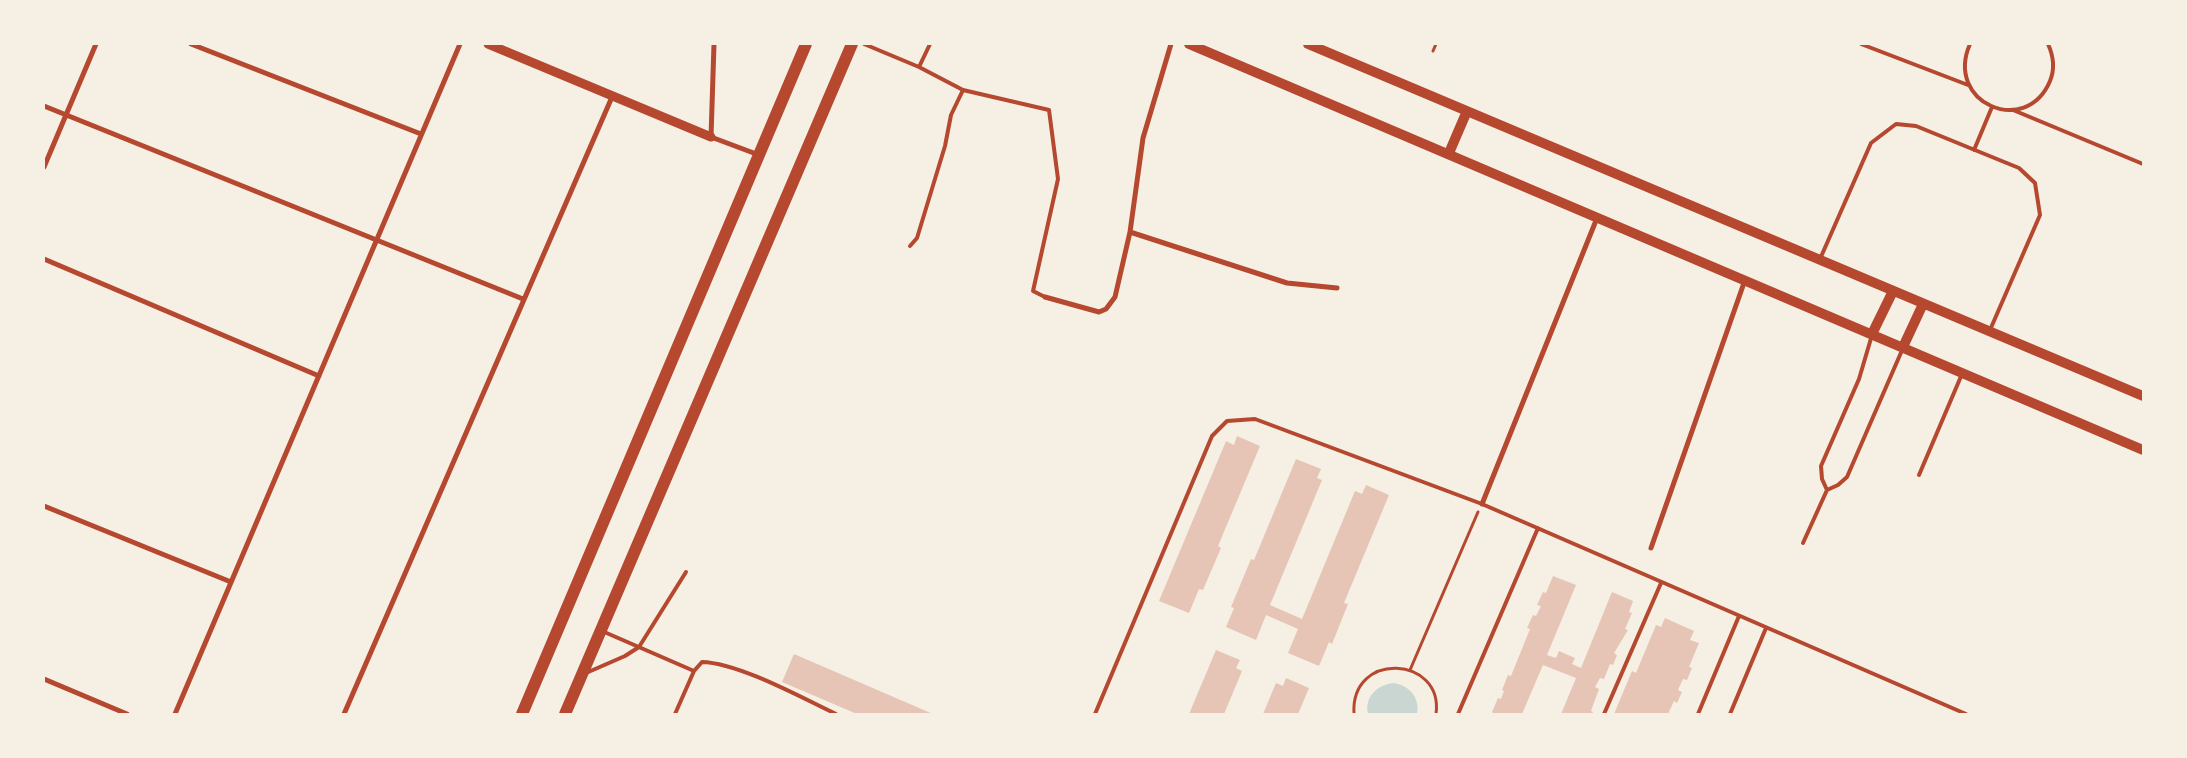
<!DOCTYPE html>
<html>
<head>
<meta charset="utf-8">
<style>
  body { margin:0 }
  #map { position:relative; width:2187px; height:758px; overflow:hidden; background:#f6efe4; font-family:"PT Sans",sans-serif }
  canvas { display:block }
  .frame { position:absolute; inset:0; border:45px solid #f6efe4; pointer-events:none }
</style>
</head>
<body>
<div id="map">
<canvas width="2187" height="758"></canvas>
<div class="frame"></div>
</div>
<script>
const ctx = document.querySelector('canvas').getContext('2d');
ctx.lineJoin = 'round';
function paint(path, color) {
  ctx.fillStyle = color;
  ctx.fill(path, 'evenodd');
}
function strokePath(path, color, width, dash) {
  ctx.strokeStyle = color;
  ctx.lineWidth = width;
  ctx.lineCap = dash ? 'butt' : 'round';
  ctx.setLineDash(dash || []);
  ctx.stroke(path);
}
paint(new Path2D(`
  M 1393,683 C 1409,685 1420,697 1417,714 L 1368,714 C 1364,697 1377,685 1393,683 Z`), '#c9d6d2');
paint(new Path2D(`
  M 1237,436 L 1260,446 L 1218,546 L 1221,548 L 1203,590 L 1199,589 L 1189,613 L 1159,601 L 1226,441 L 1234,445 Z
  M 1296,459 L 1321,469 L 1317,478 L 1322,480 L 1270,605 L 1302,619 L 1355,491 L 1362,494 L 1366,485 L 1389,495 L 1344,603 L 1348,604 L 1332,644 L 1329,642 L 1319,666 L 1288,653 L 1298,629 L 1266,615 L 1256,640 L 1226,627 L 1234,608 L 1231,607 L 1251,559 L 1254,560 Z
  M 1553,576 L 1576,585 L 1547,655 L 1556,658 L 1559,651 L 1575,658 L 1572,664 L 1581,668 L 1612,592 L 1633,601 L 1629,612 L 1632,613 L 1625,629 L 1628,630 L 1614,653 L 1617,655 L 1613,665 L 1610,664 L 1604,679 L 1600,678 L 1595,687 L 1599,689 L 1591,711 L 1593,712 L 1592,714 L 1561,714 L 1576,678 L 1543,665 L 1522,714 L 1494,714 L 1492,712 L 1498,698 L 1501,699 L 1504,691 L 1502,690 L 1508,675 L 1511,676 L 1530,629 L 1527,628 L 1533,615 L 1536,616 L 1541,606 L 1537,605 L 1543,592 L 1546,593 Z
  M 1665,618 L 1694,631 L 1690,640 L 1699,643 L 1689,667 L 1692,668 L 1687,680 L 1683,679 L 1678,690 L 1682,692 L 1677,703 L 1674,701 L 1668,714 L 1614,714 L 1632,671 L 1636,673 L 1656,625 L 1661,627 Z
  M 1216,650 L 1240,660 L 1236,668 L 1242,671 L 1224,714 L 1189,714 Z
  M 794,654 L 933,714 L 857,714 L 782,682 Z
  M 1286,678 L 1309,688 L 1298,714 L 1263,714 L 1276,683 L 1283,686 Z`), '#e6c5b7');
strokePath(new Path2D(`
  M 1433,51 L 1436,44
  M 1410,670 L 1478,512
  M 1354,714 C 1350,650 1444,656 1436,714`), '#b5482f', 3);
strokePath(new Path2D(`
  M 864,44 L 919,67 L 963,90 L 1049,110 L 1058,179 L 1033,291 L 1045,297
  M 1861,44 L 1968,85
  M 1970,44 C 1944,103 2026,138 2050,81 C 2055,69 2053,55 2048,44
  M 919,67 L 930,44
  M 2013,110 L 2143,164
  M 1974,150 L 1992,107
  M 910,246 L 917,238 L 945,146 L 951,115 L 963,90
  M 1820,259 L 1871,143 L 1896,124 L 1916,126 L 2019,168 L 2035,183 L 2040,215 L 1990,330
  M 1919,475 L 1962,374
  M 1827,490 L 1822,479 L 1821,466 L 1859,379 L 1872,335
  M 1803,543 L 1827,490 L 1838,485 L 1847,477 L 1903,348
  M 602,631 L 694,671
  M 586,673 L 625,656 L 639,647 L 686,572
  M 675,714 L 694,671 L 702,662 C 739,663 802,698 836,714
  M 1095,714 L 1212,436 L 1227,421 L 1255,419 L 1482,504 L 1966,714
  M 1458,714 L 1538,528
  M 1604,714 L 1661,583
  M 1698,714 L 1739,616
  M 1730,714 L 1766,628`), '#b5482f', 4);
strokePath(new Path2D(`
  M 191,44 L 421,134
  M 714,44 L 711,137 L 759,155
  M 44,106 L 523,299
  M 44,167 L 96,44
  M 1130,232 L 1287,283 L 1337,288
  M 44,259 L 319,376
  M 1045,297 L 1099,312 L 1106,309 L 1115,297 L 1130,232 L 1143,138 L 1171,44
  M 1482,504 L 1597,218
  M 44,506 L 231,582
  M 1651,548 L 1745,280
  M 44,679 L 127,714
  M 175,714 L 460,44
  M 344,714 L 612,97`), '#b5482f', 5);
strokePath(new Path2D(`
  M 488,44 L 711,137`), '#b5482f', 9);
strokePath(new Path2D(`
  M 1189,44 L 2143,450
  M 1308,44 L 2143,396
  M 1449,153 L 1467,111
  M 1872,334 L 1893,291
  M 1903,347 L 1923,304`), '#b5482f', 10);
strokePath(new Path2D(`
  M 522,714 L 806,44
  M 565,714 L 852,44`), '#b5482f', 12);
</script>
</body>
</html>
